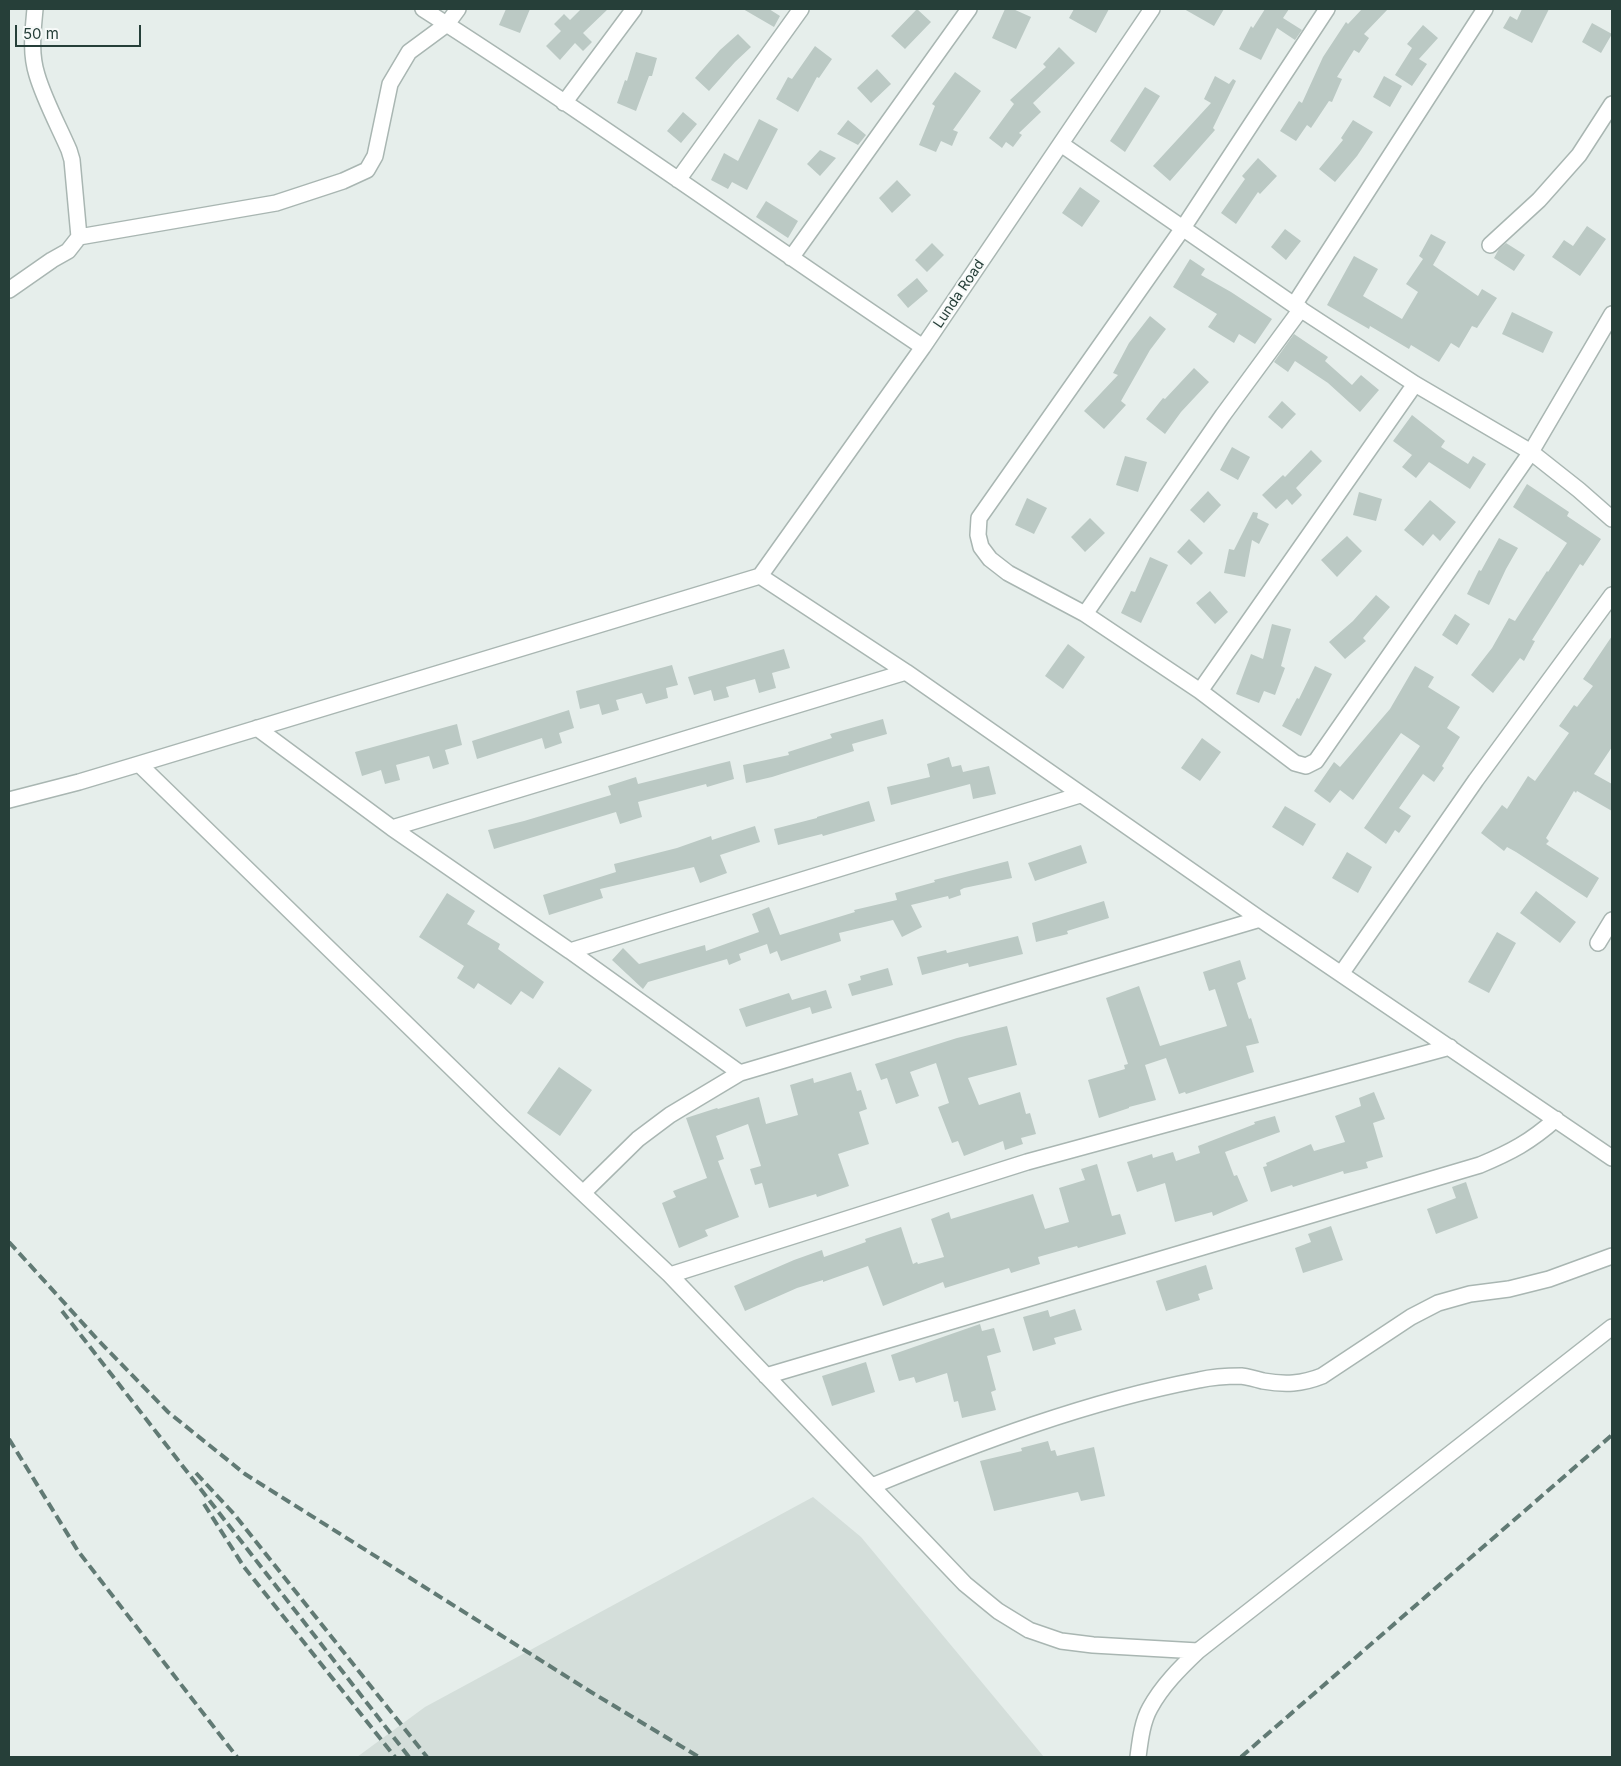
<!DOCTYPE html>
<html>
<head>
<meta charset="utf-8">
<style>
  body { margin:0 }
  #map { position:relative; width:1621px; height:1766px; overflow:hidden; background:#e6eeeb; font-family:Inter,sans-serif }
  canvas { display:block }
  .frame { position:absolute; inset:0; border:10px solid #263f39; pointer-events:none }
  .scale { position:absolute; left:15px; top:25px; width:126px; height:22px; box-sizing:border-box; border:2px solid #263f39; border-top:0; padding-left:6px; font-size:15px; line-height:18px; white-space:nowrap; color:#263f39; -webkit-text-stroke:4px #f7faf9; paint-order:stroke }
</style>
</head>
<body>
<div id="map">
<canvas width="1621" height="1766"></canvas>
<div class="frame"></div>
<div class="scale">50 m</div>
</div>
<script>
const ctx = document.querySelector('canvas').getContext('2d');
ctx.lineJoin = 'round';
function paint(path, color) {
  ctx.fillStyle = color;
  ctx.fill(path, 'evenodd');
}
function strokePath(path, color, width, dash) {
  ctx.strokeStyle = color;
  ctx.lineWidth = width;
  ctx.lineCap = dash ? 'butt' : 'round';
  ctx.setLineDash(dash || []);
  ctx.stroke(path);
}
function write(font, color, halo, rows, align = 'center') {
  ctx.font = font + ' Inter,sans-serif';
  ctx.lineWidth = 4;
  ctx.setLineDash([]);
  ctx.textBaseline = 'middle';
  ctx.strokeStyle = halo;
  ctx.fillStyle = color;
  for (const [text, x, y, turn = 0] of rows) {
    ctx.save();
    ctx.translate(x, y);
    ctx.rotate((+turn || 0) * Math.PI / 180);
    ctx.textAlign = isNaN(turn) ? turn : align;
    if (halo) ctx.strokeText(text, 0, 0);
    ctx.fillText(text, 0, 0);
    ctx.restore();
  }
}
paint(new Path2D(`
  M 813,1497 L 861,1537 L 1044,1757 L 357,1757 L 425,1707 Z`), '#d4deda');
paint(new Path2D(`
  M 506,9 L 530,9 L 520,33 L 499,25 Z
  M 581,9 L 608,9 L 583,33 L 592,42 L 583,51 L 575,43 L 560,60 L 546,46 L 561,31 L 554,24 L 564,14 L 570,20 Z
  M 743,9 L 769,9 L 780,16 L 774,27 Z
  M 917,9 L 931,22 L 905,49 L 891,36 Z
  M 1005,9 L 1013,9 L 1031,17 L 1016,49 L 992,38 Z
  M 1074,9 L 1109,9 L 1096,33 L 1069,18 Z
  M 1184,9 L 1224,9 L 1214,26 Z
  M 1265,9 L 1289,9 L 1283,18 L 1302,30 L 1295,40 L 1277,28 L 1261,60 L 1239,49 L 1251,26 L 1253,28 Z
  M 1362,9 L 1388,9 L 1364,34 L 1369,38 L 1359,53 L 1354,50 L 1337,77 L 1342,79 L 1332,102 L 1329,101 L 1311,128 L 1307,125 L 1296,141 L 1280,131 L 1299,101 L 1302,103 L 1323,57 L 1346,22 L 1348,24 Z
  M 1522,9 L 1549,9 L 1532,43 L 1503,28 L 1510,16 L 1517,20 Z
  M 1592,23 L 1612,34 L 1601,53 L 1582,42 Z
  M 1423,25 L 1438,38 L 1419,59 L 1427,64 L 1412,86 L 1395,75 L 1412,48 L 1407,44 Z
  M 738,34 L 751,47 L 735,62 L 709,91 L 695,78 L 720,50 Z
  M 815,46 L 832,59 L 819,78 L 817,77 L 798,112 L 776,99 L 788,77 L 792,79 Z
  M 1059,47 L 1075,63 L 1033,103 L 1041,112 L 1019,133 L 1022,135 L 1013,147 L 1006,142 L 1002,148 L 989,138 L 1014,104 L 1010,100 L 1046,67 L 1043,64 Z
  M 636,52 L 657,58 L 652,76 L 649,76 L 636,111 L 617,103 L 625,80 L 627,81 Z
  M 877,69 L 891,84 L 871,103 L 857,88 Z
  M 955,72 L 981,91 L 953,130 L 958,132 L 952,146 L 941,141 L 936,152 L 919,145 L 935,106 L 932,104 Z
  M 1215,76 L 1229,84 L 1233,79 L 1236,81 L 1213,128 L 1215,130 L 1170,181 L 1153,166 L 1211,103 L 1204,99 Z
  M 1384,76 L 1402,86 L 1390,107 L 1373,97 Z
  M 1145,87 L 1160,96 L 1125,152 L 1110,141 Z
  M 683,112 L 697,124 L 681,143 L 667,131 Z
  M 759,119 L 778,129 L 747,190 L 732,182 L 728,189 L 711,180 L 724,153 L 738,161 Z
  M 848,120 L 866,135 L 858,145 L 837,134 Z
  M 1353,120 L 1373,132 L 1357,156 L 1335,182 L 1319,169 L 1343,140 L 1341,138 Z
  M 820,150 L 836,158 L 820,176 L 807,164 Z
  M 1258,158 L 1277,176 L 1260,194 L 1258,192 L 1236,224 L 1221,213 L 1245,179 L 1242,176 Z
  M 897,180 L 911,195 L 892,213 L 879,198 Z
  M 1080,187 L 1100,201 L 1082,227 L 1062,213 Z
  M 766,201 L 798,221 L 788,238 L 756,217 Z
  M 1587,226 L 1606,239 L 1580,276 L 1552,257 L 1564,240 L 1573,246 Z
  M 1285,229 L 1301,241 L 1286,260 L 1271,247 Z
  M 1431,234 L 1446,242 L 1433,265 L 1478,296 L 1482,289 L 1497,298 L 1477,328 L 1472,326 L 1459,348 L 1451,343 L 1439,362 L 1411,345 L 1409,349 L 1370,326 L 1369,329 L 1327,305 L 1354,256 L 1378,269 L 1363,296 L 1402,319 L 1418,292 L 1406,284 L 1423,259 L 1419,256 Z
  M 932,243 L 944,255 L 927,272 L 915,260 Z
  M 1506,243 L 1525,255 L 1514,271 L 1494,258 L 1499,249 Z
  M 1190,259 L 1205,269 L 1201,275 L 1231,292 L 1272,319 L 1255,344 L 1239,334 L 1234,343 L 1208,327 L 1217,314 L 1173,287 Z
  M 917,278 L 928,291 L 908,308 L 897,295 Z
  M 1512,312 L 1553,332 L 1543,353 L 1502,334 Z
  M 1150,316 L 1166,329 L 1150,350 L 1121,401 L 1126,405 L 1104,429 L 1084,411 L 1118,375 L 1113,373 L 1129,343 Z
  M 1294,334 L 1328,357 L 1325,361 L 1352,385 L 1361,375 L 1379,390 L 1360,412 L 1328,383 L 1295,361 L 1288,372 L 1274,362 Z
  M 1194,368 L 1209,382 L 1181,412 L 1165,434 L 1146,419 L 1163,398 L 1165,399 Z
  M 1282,401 L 1296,414 L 1282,429 L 1268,417 Z
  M 1412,415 L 1445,441 L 1441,447 L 1468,464 L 1473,456 L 1486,464 L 1470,489 L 1429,462 L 1416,478 L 1402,467 L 1412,455 L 1393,441 Z
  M 1232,447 L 1250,457 L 1238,480 L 1220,470 Z
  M 1311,450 L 1322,461 L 1296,488 L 1302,495 L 1292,505 L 1287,499 L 1276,509 L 1262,495 L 1283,475 L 1285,477 Z
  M 1125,456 L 1147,462 L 1138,492 L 1116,485 Z
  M 1527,484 L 1569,512 L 1567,516 L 1601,539 L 1583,566 L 1580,564 L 1532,640 L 1535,641 L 1524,661 L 1520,658 L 1493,693 L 1471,675 L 1492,648 L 1509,618 L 1515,621 L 1547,571 L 1548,572 L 1567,543 L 1513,507 Z
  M 1208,491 L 1221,505 L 1204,523 L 1190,510 Z
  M 1359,492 L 1382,499 L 1376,521 L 1353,515 Z
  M 1027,498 L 1047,508 L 1034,534 L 1015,525 Z
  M 1430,500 L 1456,522 L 1440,541 L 1433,534 L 1423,546 L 1404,530 Z
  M 1253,512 L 1258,513 L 1257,518 L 1269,524 L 1259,544 L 1252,540 L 1245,577 L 1224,573 L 1229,549 L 1234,550 Z
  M 1090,518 L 1105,533 L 1085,552 L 1071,537 Z
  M 1347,536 L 1362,551 L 1337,577 L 1321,560 Z
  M 1499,538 L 1518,548 L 1506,569 L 1489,605 L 1467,594 L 1479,570 L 1481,571 Z
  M 1189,539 L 1203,553 L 1191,565 L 1177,552 Z
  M 1150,557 L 1168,565 L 1141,623 L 1121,613 L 1131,591 L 1135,592 Z
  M 1210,591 L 1228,612 L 1215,624 L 1196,603 Z
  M 1376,595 L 1390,607 L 1363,638 L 1366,641 L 1345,659 L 1329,642 L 1353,621 Z
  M 1455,614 L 1470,624 L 1457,645 L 1442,635 Z
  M 1272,624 L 1291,629 L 1281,666 L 1285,668 L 1275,695 L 1264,691 L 1259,703 L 1236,694 L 1251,654 L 1263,659 Z
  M 1612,636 L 1612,747 L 1594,774 L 1612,784 L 1612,811 L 1577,791 L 1576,793 L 1574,791 L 1546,838 L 1549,841 L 1546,844 L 1599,878 L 1587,898 L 1516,852 L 1507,847 L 1504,851 L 1481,833 L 1502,805 L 1507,809 L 1528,776 L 1535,781 L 1569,733 L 1559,726 L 1574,705 L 1577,707 L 1593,686 L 1583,679 Z
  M 1068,644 L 1085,657 L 1063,689 L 1045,676 Z
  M 784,649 L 790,668 L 772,673 L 776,688 L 759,693 L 755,679 L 726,687 L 729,697 L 714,701 L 711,690 L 694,695 L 688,677 Z
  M 672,665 L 678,685 L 666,688 L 668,698 L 646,704 L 642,693 L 616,700 L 619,710 L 602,715 L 599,704 L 580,709 L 576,691 Z
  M 1315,666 L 1332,674 L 1301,736 L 1282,726 L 1297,698 L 1299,699 Z
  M 1415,666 L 1434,677 L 1428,687 L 1460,707 L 1447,728 L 1460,737 L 1442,766 L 1444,768 L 1434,782 L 1423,774 L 1399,808 L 1411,816 L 1399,833 L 1395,830 L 1386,844 L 1364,828 L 1420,746 L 1401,733 L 1353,800 L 1340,790 L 1330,803 L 1314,791 L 1334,762 L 1340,767 L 1390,709 Z
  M 569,710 L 574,728 L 559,733 L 562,743 L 545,749 L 542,738 L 477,759 L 472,741 Z
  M 883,719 L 887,734 L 852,744 L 854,751 L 772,777 L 746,783 L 743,765 L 789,755 L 788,752 L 832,738 L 830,734 Z
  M 457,724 L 462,745 L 445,750 L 449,764 L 433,769 L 429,756 L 396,765 L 400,780 L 385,784 L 381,770 L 362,776 L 355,752 Z
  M 1202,738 L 1221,752 L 1200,781 L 1181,768 Z
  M 949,757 L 952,767 L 961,765 L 963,772 L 989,766 L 996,794 L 973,799 L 970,784 L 891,805 L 887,787 L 930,777 L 927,764 Z
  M 730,761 L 734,779 L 707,787 L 706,784 L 638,802 L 642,817 L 620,824 L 616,812 L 494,849 L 488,830 L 524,821 L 611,795 L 608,786 L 636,777 L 638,784 Z
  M 869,801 L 875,821 L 823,836 L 822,834 L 778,845 L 774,829 L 817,818 L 817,817 Z
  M 1285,806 L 1316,824 L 1303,846 L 1272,827 Z
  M 755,826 L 760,842 L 720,855 L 727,873 L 700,883 L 694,867 L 600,889 L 603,898 L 549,915 L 543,895 L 616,872 L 614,864 L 677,848 L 711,836 L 712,840 Z
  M 1081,845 L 1087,863 L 1035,881 L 1028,863 Z
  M 1347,852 L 1372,867 L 1358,893 L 1332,878 Z
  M 1008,861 L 1012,878 L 964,888 L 960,890 L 961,895 L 949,899 L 948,896 L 911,905 L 922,927 L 902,937 L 893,920 L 839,933 L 841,941 L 781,961 L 777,951 L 770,954 L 767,944 L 739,954 L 741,960 L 729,965 L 727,959 L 648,982 L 643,989 L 612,960 L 623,948 L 639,964 L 705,945 L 706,951 L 759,932 L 752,914 L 769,907 L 780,935 L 855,912 L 854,910 L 897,900 L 895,893 L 935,882 L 934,880 Z
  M 1536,891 L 1576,922 L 1560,943 L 1520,913 Z
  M 447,893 L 475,911 L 467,924 L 500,944 L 498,949 L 544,982 L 533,999 L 521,991 L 511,1005 L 478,983 L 474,989 L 457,978 L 464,966 L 419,937 Z
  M 1104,901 L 1109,918 L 1067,931 L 1068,934 L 1036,942 L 1032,923 Z
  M 1497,932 L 1516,943 L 1489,993 L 1468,982 Z
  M 1018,936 L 1023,954 L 969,967 L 968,963 L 922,975 L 917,957 L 946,950 L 947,953 Z
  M 1240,960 L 1246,979 L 1237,983 L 1249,1019 L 1251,1018 L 1259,1043 L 1246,1046 L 1254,1072 L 1186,1094 L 1185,1092 L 1179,1094 L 1166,1058 L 1145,1065 L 1156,1100 L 1129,1107 L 1129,1108 L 1099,1118 L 1088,1080 L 1125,1069 L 1124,1065 L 1128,1064 L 1106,998 L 1139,986 L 1160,1046 L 1227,1026 L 1215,989 L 1209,991 L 1203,972 Z
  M 888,968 L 893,985 L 852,996 L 848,984 L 861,980 L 860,976 Z
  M 826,990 L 832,1008 L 812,1014 L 810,1007 L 746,1027 L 739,1009 L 789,993 L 792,1000 Z
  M 1007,1026 L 1017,1065 L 968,1078 L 979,1105 L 1020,1092 L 1026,1114 L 1030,1113 L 1036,1134 L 1021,1138 L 1023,1144 L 1005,1150 L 1003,1141 L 964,1156 L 958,1141 L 952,1143 L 938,1107 L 949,1103 L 936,1063 L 910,1072 L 919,1096 L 896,1104 L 887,1078 L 881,1080 L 875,1064 L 957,1038 Z
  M 559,1067 L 592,1090 L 560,1136 L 527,1113 Z
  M 851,1072 L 857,1091 L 861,1090 L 867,1109 L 859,1112 L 869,1144 L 838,1154 L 849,1186 L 817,1197 L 816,1194 L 769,1208 L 762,1183 L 755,1185 L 750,1169 L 761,1166 L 748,1124 L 716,1136 L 724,1159 L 718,1161 L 739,1217 L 705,1230 L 708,1236 L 679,1248 L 662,1203 L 676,1197 L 673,1191 L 707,1178 L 686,1118 L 717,1108 L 718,1109 L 759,1097 L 766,1124 L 798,1115 L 790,1085 L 813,1078 L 814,1083 Z
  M 1374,1092 L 1385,1119 L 1373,1123 L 1383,1157 L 1366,1162 L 1368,1168 L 1344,1174 L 1343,1171 L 1293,1187 L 1292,1185 L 1271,1192 L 1263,1167 L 1267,1166 L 1266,1163 L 1311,1144 L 1314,1151 L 1345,1142 L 1335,1116 L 1361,1106 L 1359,1098 Z
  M 1275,1116 L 1280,1132 L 1225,1152 L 1234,1176 L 1237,1175 L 1248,1201 L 1213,1216 L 1212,1212 L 1175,1222 L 1165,1183 L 1137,1192 L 1127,1162 L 1152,1154 L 1153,1158 L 1173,1152 L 1176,1161 L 1200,1153 L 1198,1146 L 1255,1124 L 1254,1122 Z
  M 1097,1164 L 1112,1216 L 1120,1214 L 1126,1234 L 1078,1248 L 1077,1246 L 1038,1257 L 1040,1264 L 1011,1273 L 1009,1268 L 945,1288 L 943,1282 L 883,1306 L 868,1266 L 823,1282 L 823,1280 L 797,1288 L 745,1311 L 734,1286 L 794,1260 L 822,1250 L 824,1257 L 866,1242 L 865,1239 L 901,1227 L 913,1264 L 917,1262 L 918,1264 L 944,1257 L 931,1219 L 949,1212 L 951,1219 L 1033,1194 L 1045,1229 L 1069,1222 L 1059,1188 L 1085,1180 L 1081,1169 Z
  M 1466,1182 L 1478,1218 L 1436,1234 L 1427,1209 L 1456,1198 L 1452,1187 Z
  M 1331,1226 L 1343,1260 L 1303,1273 L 1295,1248 L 1311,1242 L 1308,1234 Z
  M 1206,1265 L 1213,1289 L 1198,1294 L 1200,1300 L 1166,1311 L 1156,1281 Z
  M 1075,1309 L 1082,1330 L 1054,1338 L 1056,1344 L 1033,1351 L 1023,1317 L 1048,1310 L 1050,1317 Z
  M 980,1324 L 982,1331 L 994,1328 L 1001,1352 L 987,1356 L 996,1390 L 991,1392 L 996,1410 L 962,1418 L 958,1401 L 954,1402 L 947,1373 L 916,1383 L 914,1377 L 899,1381 L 891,1355 Z
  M 866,1362 L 875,1392 L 832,1406 L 822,1376 Z
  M 1048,1441 L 1051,1451 L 1055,1450 L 1057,1456 L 1094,1447 L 1105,1496 L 1081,1501 L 1078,1492 L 994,1511 L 980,1461 L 1022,1451 L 1021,1448 Z`), '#bbc9c4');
const minor = new Path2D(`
  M 423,9 C 592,117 756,235 923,347
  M 1327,9 L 1183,228 L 979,518 L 978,535 L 981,547 L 990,559 L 1008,573 L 1085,614 L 1200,691 L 1295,763 L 1306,766 L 1316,761 L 1531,452 L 1612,314
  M 564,103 L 634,9
  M 1061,144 L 1294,305 L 1415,384 L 1531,452 L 1579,490 L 1612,519
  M 678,180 L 801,9
  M 79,237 L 276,203 L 343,181 L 367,170 L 375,156 L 390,84 L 409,52 L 447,24 L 458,9
  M 1490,245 L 1539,200 L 1579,155 L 1612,104
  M 791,258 L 969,9
  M 9,290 L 52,260 L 68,251 L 79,237 L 72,160 L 69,150 C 59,127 44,99 37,75 C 30,53 33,31 35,9
  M 1294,305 L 1485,9
  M 760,576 L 906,672 L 1260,919 L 1612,1158
  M 760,576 L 923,347 L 1152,9
  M 1085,614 L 1223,415 L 1301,309
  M 1200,691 L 1415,384
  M 257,728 L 392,828 L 570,951
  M 139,764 L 502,1117 L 670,1275 L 965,1584 L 998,1611 L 1029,1630 L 1061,1641 L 1093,1645 L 1198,1651
  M 1080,795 L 570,951 L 740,1073 L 1260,919
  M 9,800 L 79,782 L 139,764 L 760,576
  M 392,828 L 906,672
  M 1598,943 L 1612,920
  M 1341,974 L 1476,780 L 1612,595
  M 583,1193 L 638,1139 L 670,1115 L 740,1073
  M 670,1275 L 1027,1162 L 1450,1047
  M 766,1376 L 1480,1165 C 1511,1152 1530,1142 1556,1119
  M 872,1486 C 977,1443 1088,1401 1199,1380 C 1212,1377 1228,1376 1241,1376 C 1248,1377 1256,1379 1263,1381 C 1285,1385 1302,1384 1322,1376 L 1411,1317 L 1438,1303 L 1470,1294 L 1509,1289 L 1549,1279 L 1612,1256
  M 1138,1757 C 1140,1742 1142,1722 1150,1708 C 1162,1686 1180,1668 1198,1651 L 1612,1327`);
strokePath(minor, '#a9b6b2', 18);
strokePath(minor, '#fff', 15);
strokePath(new Path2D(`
  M 9,1242 L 98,1340 L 168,1412 L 245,1474 L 591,1692 L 699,1757
  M 62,1311 L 409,1757
  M 9,1439 L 78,1551 L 237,1757
  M 196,1473 L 234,1514 L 427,1757
  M 204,1504 L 244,1567 L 395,1757
  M 1241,1757 L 1612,1435`), '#617a74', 4, [10, 5]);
write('14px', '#263f39', '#f7faf9', [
  ["Lunda Road",959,294,-56]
]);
</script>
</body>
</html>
